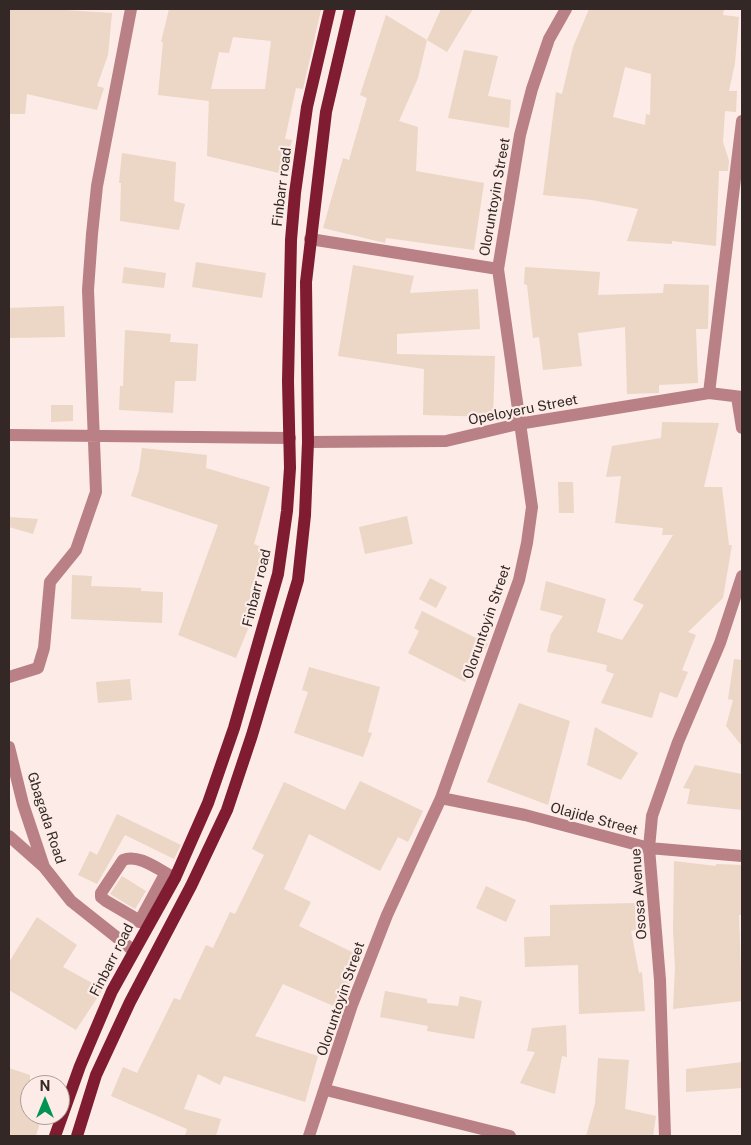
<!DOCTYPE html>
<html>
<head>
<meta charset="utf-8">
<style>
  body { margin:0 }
  #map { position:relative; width:751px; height:1145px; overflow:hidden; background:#fcebe6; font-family:"Public Sans",sans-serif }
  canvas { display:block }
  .frame { position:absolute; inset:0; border:10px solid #332825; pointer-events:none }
  .north { position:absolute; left:20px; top:1075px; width:50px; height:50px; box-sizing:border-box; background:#fcebe6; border:1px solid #ac9d99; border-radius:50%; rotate:0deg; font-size:14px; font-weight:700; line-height:20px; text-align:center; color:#332825 }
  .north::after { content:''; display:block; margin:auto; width:18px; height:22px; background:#019354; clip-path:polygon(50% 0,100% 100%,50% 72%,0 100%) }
</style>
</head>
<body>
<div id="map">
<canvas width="751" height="1145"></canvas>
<div class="frame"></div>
<div class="north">N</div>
</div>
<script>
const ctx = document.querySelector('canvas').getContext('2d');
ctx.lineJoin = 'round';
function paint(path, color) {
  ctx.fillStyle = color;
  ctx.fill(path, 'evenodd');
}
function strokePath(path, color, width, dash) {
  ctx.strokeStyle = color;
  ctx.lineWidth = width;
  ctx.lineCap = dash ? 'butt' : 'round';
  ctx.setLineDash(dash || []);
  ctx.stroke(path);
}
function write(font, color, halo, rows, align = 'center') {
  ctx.font = font + ' "Public Sans",sans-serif';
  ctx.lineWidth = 4.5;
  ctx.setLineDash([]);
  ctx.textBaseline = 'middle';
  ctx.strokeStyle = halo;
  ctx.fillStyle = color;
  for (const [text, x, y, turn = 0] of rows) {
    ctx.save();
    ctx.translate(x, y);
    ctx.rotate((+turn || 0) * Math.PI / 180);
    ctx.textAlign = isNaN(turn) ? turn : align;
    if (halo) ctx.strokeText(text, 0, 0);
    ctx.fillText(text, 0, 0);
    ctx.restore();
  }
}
paint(new Path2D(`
  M 9,9 L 50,9 L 112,13 L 108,55 L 97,86 L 104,88 L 97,110 L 27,94 L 25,114 L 9,114 Z
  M 169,9 L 321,10 L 303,89 L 296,88 L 285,139 L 292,140 L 283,174 L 207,156 L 209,98 L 209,101 L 158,95 L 163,42 L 161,42 ZM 233,37 L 271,41 L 265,89 L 211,89 L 219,52 L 229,53 Z
  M 441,9 L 473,9 L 447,52 L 427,40 Z
  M 589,9 L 724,9 L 723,15 L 739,17 L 735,63 L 729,91 L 737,91 L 736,112 L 725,111 L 723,142 L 729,161 L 728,171 L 719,171 L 716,246 L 672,241 L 672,244 L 627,241 L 638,209 L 592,200 L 543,195 L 556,92 L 562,94 L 573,47 ZM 625,67 L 651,74 L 650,115 L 646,114 L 645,125 L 613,117 Z
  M 386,15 L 427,40 L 418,78 L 399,121 L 418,127 L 416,171 L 484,183 L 474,250 L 386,238 L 385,243 L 323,228 L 343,158 L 349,160 L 367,98 L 360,95 Z
  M 464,50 L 498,56 L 488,96 L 511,100 L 509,128 L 448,118 Z
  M 122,153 L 176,162 L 174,201 L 185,204 L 179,230 L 120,221 L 121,183 L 119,183 Z
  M 196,262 L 266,273 L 262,298 L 192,287 Z
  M 353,265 L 414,276 L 410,293 L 478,289 L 480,329 L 397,334 L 397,354 L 495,356 L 493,417 L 423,415 L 424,369 L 338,356 Z
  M 124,267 L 166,273 L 164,288 L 122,283 Z
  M 525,267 L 600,272 L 598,295 L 663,293 L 664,284 L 709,285 L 708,329 L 696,329 L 698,383 L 659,385 L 659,393 L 627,394 L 625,327 L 578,333 L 582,366 L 543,370 L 539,337 L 533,338 L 527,285 L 524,284 Z
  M 64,306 L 65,337 L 9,338 L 9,308 Z
  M 125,330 L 171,334 L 170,342 L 198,344 L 196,381 L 175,381 L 173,413 L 119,410 L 120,386 L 123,386 Z
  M 51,405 L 73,405 L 73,421 L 51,422 Z
  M 662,422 L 719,423 L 704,487 L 722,487 L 729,545 L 732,545 L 723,598 L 688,632 L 696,635 L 682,670 L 688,672 L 677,698 L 660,692 L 652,718 L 601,703 L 614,674 L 606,671 L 607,665 L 547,652 L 551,634 L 563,616 L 540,610 L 546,581 L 606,599 L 597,632 L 622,640 L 644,605 L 633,600 L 673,535 L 662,535 L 663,528 L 615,523 L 621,476 L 606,477 L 612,446 L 661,438 Z
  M 142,448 L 207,455 L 206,468 L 270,487 L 254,544 L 266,549 L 250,590 L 262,595 L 236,658 L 178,635 L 218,525 L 131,496 L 139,470 Z
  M 558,482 L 573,482 L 574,513 L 559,513 Z
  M 407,516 L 413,544 L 365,554 L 359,527 Z
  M 9,517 L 38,519 L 33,534 L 9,527 Z
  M 72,575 L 92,576 L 91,586 L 141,588 L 141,591 L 163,592 L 162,623 L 71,619 Z
  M 430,578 L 447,587 L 436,608 L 419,599 Z
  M 422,611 L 488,644 L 465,682 L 408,653 L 419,631 L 414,628 Z
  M 734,659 L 742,660 L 742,746 L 726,726 L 733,700 L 728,699 Z
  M 309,667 L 380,687 L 368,732 L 372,733 L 363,757 L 294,733 L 308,692 L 302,690 Z
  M 130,679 L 132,700 L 98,703 L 96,682 Z
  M 519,703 L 570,721 L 548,805 L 487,782 Z
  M 595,727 L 638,753 L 621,780 L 587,765 Z
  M 695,765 L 742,774 L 742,810 L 687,804 L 690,789 L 683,788 Z
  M 360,781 L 423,811 L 408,842 L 398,837 L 380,871 L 309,834 L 284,889 L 311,902 L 299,926 L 362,957 L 338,1008 L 283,984 L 255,1036 L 318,1056 L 305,1102 L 224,1076 L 220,1085 L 198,1074 L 184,1109 L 221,1119 L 216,1136 L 185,1136 L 187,1129 L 111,1096 L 123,1067 L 137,1073 L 174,998 L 180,1000 L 206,945 L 213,948 L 230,912 L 235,914 L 264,855 L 252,849 L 284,782 L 345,810 Z
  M 117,814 L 181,845 L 174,859 L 125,835 L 97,884 L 78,875 L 90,851 L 97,855 Z
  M 674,861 L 716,866 L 716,864 L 742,865 L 742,915 L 739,915 L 742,1001 L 673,1009 L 675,968 L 673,930 Z
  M 122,876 L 146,891 L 135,909 L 110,894 Z
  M 486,886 L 516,900 L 506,922 L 476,908 Z
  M 635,903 L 636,930 L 631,931 L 639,973 L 642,972 L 645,1011 L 579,1014 L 578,965 L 525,967 L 524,937 L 550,936 L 550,905 Z
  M 37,917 L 77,945 L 63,967 L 103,989 L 76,1030 L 9,990 L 9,962 Z
  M 385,991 L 427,999 L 427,1003 L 458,1006 L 460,996 L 482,1001 L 474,1039 L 427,1031 L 428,1026 L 380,1017 Z
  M 566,1025 L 567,1057 L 562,1056 L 555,1094 L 520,1083 L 535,1052 L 527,1051 L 532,1028 Z
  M 598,1058 L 629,1060 L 625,1109 L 656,1116 L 653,1136 L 586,1136 L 595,1104 Z
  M 742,1062 L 742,1088 L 686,1092 L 686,1069 Z
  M 9,1068 L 30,1075 L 30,1115 L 42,1115 L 36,1136 L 9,1136 Z`), '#ecd6c5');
strokePath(new Path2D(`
  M 310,239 L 498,269
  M 709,393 L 742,121
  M 737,397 L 742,428
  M 9,435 L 290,438
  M 308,442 L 446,441 L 518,424 L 709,393 L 742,397
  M 9,677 L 38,668 L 44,648 L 50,582 L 76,550 L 96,492 L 88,290 L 92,234 L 97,186 L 131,9
  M 9,747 L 23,804 L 44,867 L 71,901 L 134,951
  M 441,798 L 525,815 L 649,848 L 742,856
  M 9,836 L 44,867
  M 139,922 L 165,874
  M 147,925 L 106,901 L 101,897 L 101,893 L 123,860 C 139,853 160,871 175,878
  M 326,1090 L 510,1136
  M 309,1136 L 352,1005 L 387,915 L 441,798 L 519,580 L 527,543 L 532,507 L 498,269 L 520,135 L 532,89 L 549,39 L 566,9
  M 665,1136 L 660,980 L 649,848 L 652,816 L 678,742 L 720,643 L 742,576`), '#b98085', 12);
strokePath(new Path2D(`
  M 55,1136 L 80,1066 L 112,991 L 175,878 L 208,803 L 234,728 L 278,574 L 287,511 L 290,468 L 288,381 L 291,240 L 295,193 L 307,107 L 330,9
  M 77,1136 L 96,1075 L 130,1002 L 191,886 L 227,810 L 252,735 L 298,580 L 305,515 L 308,442 L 306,282 L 326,112 L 350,9`), '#801c32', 12);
write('14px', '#332825', '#fcebe6', [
  ["Finbarr road",282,187,-83],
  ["Oloruntoyin Street",495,197,-80],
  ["Opeloyeru Street",523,410,-11],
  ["Finbarr road",257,588,-76],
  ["Oloruntoyin Street",487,622,-71],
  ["Gbagada Road",46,818,72],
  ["Olajide Street",594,819,15],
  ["Ososa Avenue",639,894,-94],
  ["Finbarr road",112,960,-63],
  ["Oloruntoyin Street",341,999,-71]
]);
</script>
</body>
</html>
